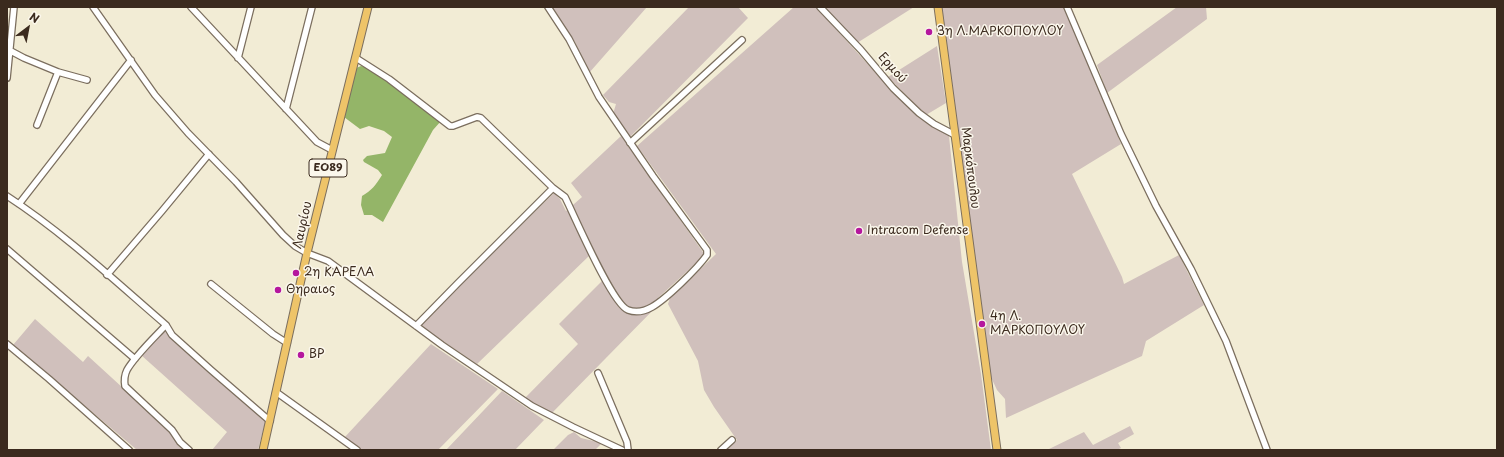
<!DOCTYPE html>
<html>
<head>
<meta charset="utf-8">
<style>
  body { margin:0 }
  #map { position:relative; width:1504px; height:457px; overflow:hidden; background:#f2ecd5; font-family:"Playpen Sans",sans-serif }
  canvas { display:block }
  .frame { position:absolute; inset:0; border:8px solid #3b2a1e; pointer-events:none }
  .north { position:absolute; left:8px; top:8px; width:40px; height:40px; -webkit-text-stroke:3px #fbf7ec; paint-order:stroke; rotate:32deg; font-size:11px; font-weight:700; line-height:16px; text-align:center; color:#3b2a1e }
  .north::after { content:''; display:block; margin:auto; width:14px; height:18px; background:#3b2a1e; clip-path:polygon(50% 0,100% 100%,50% 72%,0 100%) }
</style>
</head>
<body>
<div id="map">
<canvas width="1504" height="457"></canvas>
<div class="frame"></div>
<div class="north">N</div>
</div>
<script>
const ctx = document.querySelector('canvas').getContext('2d');
ctx.lineJoin = 'round';
function paint(path, color) {
  ctx.fillStyle = color;
  ctx.fill(path, 'evenodd');
}
function strokePath(path, color, width, dash) {
  ctx.strokeStyle = color;
  ctx.lineWidth = width;
  ctx.lineCap = dash ? 'butt' : 'round';
  ctx.setLineDash(dash || []);
  ctx.stroke(path);
}
function write(font, color, halo, rows, align = 'center') {
  ctx.font = font + ' "Playpen Sans",sans-serif';
  ctx.lineWidth = 3;
  ctx.setLineDash([]);
  ctx.textBaseline = 'middle';
  ctx.strokeStyle = halo;
  ctx.fillStyle = color;
  for (const [text, x, y, turn = 0] of rows) {
    ctx.save();
    ctx.translate(x, y);
    ctx.rotate((+turn || 0) * Math.PI / 180);
    ctx.textAlign = isNaN(turn) ? turn : align;
    if (halo) ctx.strokeText(text, 0, 0);
    ctx.fillText(text, 0, 0);
    ctx.restore();
  }
}
paint(new Path2D(`
  M 552,7 L 647,7 L 589,73 L 575,42 Z
  M 689,7 L 738,7 L 748,18 L 630,137 L 613,114 L 616,104 L 609,102 L 603,95 Z
  M 794,7 L 816,7 L 892,91 L 914,113 L 949,136 L 962,262 L 981,374 L 991,450 L 725,450 L 737,440 L 714,407 L 704,390 L 698,361 L 668,304 L 670,298 L 716,254 L 637,146 Z
  M 824,7 L 914,7 L 857,43 Z
  M 940,7 L 1064,7 L 1076,34 L 1121,144 L 1072,174 L 1122,277 L 1124,284 L 1179,255 L 1204,305 L 1146,341 L 1142,356 L 1006,418 L 1005,399 L 997,390 L 990,375 Z
  M 1177,7 L 1206,7 L 1207,19 L 1107,93 L 1097,65 Z
  M 937,46 L 946,103 L 926,115 L 888,77 Z
  M 621,136 L 705,255 L 658,298 L 660,303 L 550,415 L 525,398 L 578,344 L 559,324 L 602,281 L 589,256 L 477,364 L 419,325 L 466,277 L 554,193 L 560,199 L 566,211 L 582,197 L 571,183 Z
  M 35,319 L 83,362 L 88,356 L 170,431 L 187,450 L 137,450 L 60,385 L 13,345 Z
  M 163,330 L 266,419 L 258,450 L 212,450 L 227,432 L 141,355 Z
  M 431,344 L 498,389 L 438,450 L 360,450 L 344,438 Z
  M 502,391 L 544,420 L 515,450 L 446,450 Z
  M 1130,426 L 1134,434 L 1118,443 L 1121,448 L 1117,450 L 1047,450 L 1084,432 L 1093,445 Z
  M 574,432 L 581,438 L 602,443 L 595,450 L 553,450 L 568,435 Z`), '#d0c0bc');
paint(new Path2D(`
  M 361,66 L 369,68 L 380,74 L 441,121 L 433,130 L 383,222 L 372,215 L 364,215 L 361,205 L 362,196 C 371,191 376,185 382,175 L 378,170 L 364,162 L 363,160 L 367,156 L 385,153 L 392,137 L 384,131 L 369,126 L 360,129 L 344,117 L 354,69 Z`), '#94b568');
const minor = new Path2D(`
  M 93,7 L 155,95 L 188,133 L 236,182 L 283,235 L 295,246 L 307,253 L 328,261 L 442,345 L 532,406 L 573,427 L 622,450
  M 191,7 L 317,142 L 332,150
  M 548,7 L 569,39 L 599,97 L 653,176 L 707,250 L 707,255 C 697,269 666,299 652,307 C 645,311 636,313 628,310 C 612,304 575,217 565,197 L 553,188
  M 820,7 L 861,50 L 893,88 L 919,113 L 934,124 L 955,135
  M 1067,7 L 1121,134 L 1156,206 L 1191,269 L 1226,341 L 1267,450
  M 7,49 L 24,58 L 58,72
  M 238,58 L 251,7
  M 356,58 L 389,79 L 450,126 L 453,126 L 477,117 L 481,118 L 553,188 L 458,283 L 416,326
  M 7,78 L 14,7
  M 286,109 L 312,7
  M 37,125 L 58,72 L 87,80
  M 630,143 L 742,40
  M 7,196 C 64,233 115,281 166,325 L 172,335 L 211,370 L 270,421
  M 19,204 L 131,60
  M 7,249 L 135,359
  M 107,275 L 162,211 L 209,154
  M 211,284 L 273,334 L 287,343
  M 166,325 C 154,338 135,356 127,370 C 124,376 124,380 125,386 L 172,430 L 180,442 L 189,450
  M 7,344 L 49,379 L 129,450
  M 598,373 L 627,442 L 628,450
  M 276,392 L 357,450
  M 721,450 L 732,440`);
const major = new Path2D(`
  M 938,7 L 997,450
  M 263,450 L 307,253 L 368,7`);
strokePath(minor, '#7b6e5e', 8);
strokePath(major, '#7b6e5e', 9);
strokePath(minor, '#fff', 5.5);
strokePath(major, '#eec469', 7);
for (const [x, y, r, color] of [
  [929,32,4,"#b5179e"],
  [859,231,4,"#b5179e"],
  [296,273,4,"#b5179e"],
  [278,290,4,"#b5179e"],
  [982,324,4,"#b5179e"],
  [301,355,4,"#b5179e"]
]) {
  const dot = new Path2D();
  dot.arc(x, y, r, 0, 2 * Math.PI);
  ctx.fillStyle = color;
  ctx.fill(dot);
  strokePath(dot, '#fbf7ec', 1.5);
}
for (const [x, y, w] of [
  [328,168,38]
]) {
  const box = new Path2D();
  box.roundRect(x - w / 2, y - 9, w, 18, 3);
  ctx.fillStyle = '#fbf7ec';
  ctx.fill(box);
  strokePath(box, '#3b2a1e', 1);
}
write('bold 11px', '#3b2a1e', null, [
  ["ΕΟ89",328,168]
]);
write('12px', '#3b2a1e', '#fbf7ec', [
  ["3η Λ.ΜΑΡΚΟΠΟΥΛΟΥ",937,32],
  ["Intracom Defense",867,231],
  ["2η ΚΑΡΕΛΑ",304,273],
  ["Θηραιος",286,290],
  ["4η Λ.",990,317],
  ["ΜΑΡΚΟΠΟΥΛΟΥ",990,331],
  ["BP",309,355]
], 'left');
write('12px', '#3b2a1e', '#fbf7ec', [
  ["Ερμού",892,68,48],
  ["Μαρκόπουλου",970,168,83],
  ["Λαυρίου",303,225,-77]
]);
</script>
</body>
</html>
